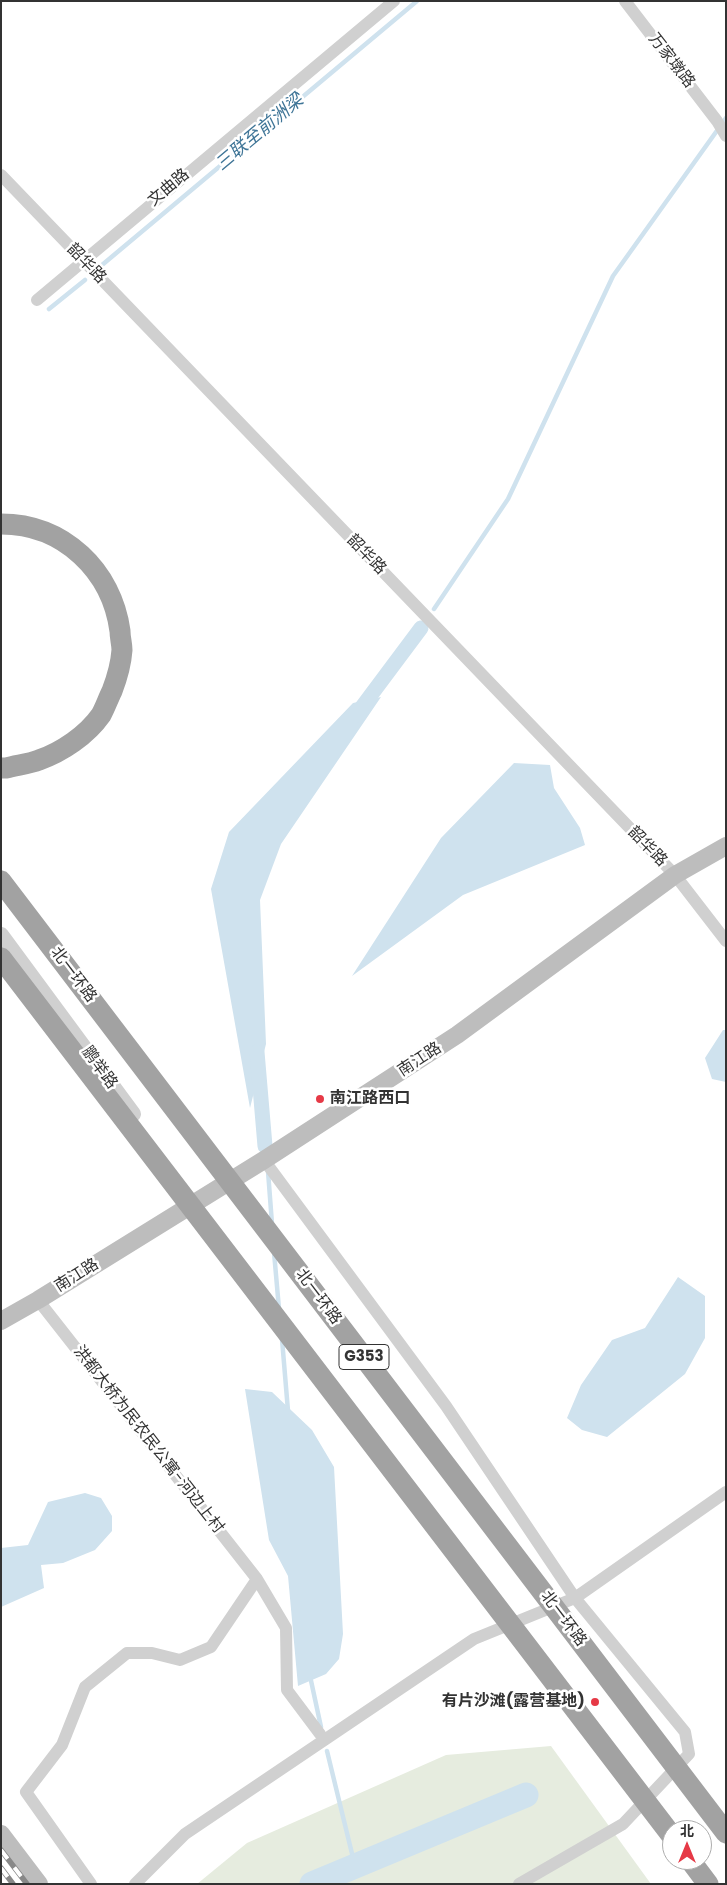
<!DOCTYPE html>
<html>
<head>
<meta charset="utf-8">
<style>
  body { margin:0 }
  #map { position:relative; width:727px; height:1885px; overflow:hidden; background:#fff; font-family:Poppins,"Noto Sans SC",sans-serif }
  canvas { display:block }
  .frame { position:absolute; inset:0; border:2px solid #333; pointer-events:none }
  .north { position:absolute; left:662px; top:1820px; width:50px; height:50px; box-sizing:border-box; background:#fff; border:1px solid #adadad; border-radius:50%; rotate:0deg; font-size:14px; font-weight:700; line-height:20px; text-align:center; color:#333 }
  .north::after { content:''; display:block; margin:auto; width:18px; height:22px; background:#e63946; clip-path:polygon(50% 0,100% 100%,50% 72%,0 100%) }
</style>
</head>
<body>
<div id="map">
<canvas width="727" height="1885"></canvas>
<div class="frame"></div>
<div class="north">北</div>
</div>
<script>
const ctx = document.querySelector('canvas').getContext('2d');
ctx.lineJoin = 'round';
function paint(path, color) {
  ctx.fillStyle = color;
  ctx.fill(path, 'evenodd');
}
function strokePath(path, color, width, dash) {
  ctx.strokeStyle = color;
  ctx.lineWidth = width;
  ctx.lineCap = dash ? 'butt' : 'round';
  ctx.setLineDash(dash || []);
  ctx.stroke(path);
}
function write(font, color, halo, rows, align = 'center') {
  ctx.font = font + ' Poppins,"Noto Sans SC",sans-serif';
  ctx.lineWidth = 5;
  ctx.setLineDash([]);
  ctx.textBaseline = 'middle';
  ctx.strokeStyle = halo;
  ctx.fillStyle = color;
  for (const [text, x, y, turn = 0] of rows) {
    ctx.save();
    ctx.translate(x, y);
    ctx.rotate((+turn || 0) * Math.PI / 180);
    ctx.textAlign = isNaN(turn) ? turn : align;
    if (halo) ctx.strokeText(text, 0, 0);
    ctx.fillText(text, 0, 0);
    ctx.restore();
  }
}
paint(new Path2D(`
  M 551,1746 L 651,1884 L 197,1884 L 247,1843 L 446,1755 Z`), '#e6ecdf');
paint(new Path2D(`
  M 381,697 L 281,844 L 260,900 L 266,1044 L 250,1108 L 211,889 L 229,832 L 353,703 Z
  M 514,763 L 550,765 L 554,788 L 580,828 L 585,845 L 463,895 L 352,976 L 441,838 Z
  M 723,1030 L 726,1030 L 726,1082 L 712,1079 L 705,1058 Z
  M 678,1277 L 705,1296 L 705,1338 L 685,1374 L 607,1437 L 582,1430 L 567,1418 L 581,1385 L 612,1340 L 645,1328 Z
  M 245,1389 L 272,1392 L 312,1430 L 334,1467 L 343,1634 L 339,1659 L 326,1674 L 298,1686 L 288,1576 L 269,1540 Z
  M 85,1493 L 101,1498 L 112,1516 L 112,1531 L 95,1550 L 63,1563 L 41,1565 L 44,1588 L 1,1607 L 1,1548 L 28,1545 L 48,1502 Z`), '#cfe2ee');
strokePath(new Path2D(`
  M 102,265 L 417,1
  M 49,309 L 85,280
  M 434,609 L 508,499 L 613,276 L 726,118
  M 268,1171 L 272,1224
  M 274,1252 L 279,1309
  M 282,1339 L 288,1411
  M 310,1676 L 321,1727
  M 327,1751 L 355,1866`), '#cfe2ee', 4.5);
strokePath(new Path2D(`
  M 356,715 L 421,628
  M 257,1052 L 265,1146`), '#cfe2ee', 15);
strokePath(new Path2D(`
  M 312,1884 L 526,1795`), '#cfe2ee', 25);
strokePath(new Path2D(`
  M 625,1 L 717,121 L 726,136
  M 1,175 L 675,875 L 726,941
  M 37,300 L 394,1
  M 264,1160 L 446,1406 L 575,1598 L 685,1732 L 689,1754 L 623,1824 L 519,1884
  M 38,1300 L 257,1579 L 286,1628 L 287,1690 L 320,1734
  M 91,1884 L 26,1792 L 62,1745 L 85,1687 L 127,1653 L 152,1653 L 180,1660 L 211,1647 L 257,1579
  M 135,1884 L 185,1834 L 474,1639 L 575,1598 L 726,1492`), '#d0d0d0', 12);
strokePath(new Path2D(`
  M 1,935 L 133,1114`), '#d0d0d0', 16);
strokePath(new Path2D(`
  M 1,1321 L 38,1300 L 264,1160 L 457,1035 L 675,875 L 726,846
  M 1,1834 L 39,1884`), '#bdbdbd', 18);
strokePath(new Path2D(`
  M 1,524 C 64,524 112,571 120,631 C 120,638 122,644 122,650 C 121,664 117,678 112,691 C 108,699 105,708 101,715 C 87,735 62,752 39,760 C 29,764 17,765 6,768 L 1,768
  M 690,1860 L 708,1884`), '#a2a2a2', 21);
const rail = new Path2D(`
  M 1,1850 L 27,1884
  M 1,1868 L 13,1884`);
strokePath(rail, '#888', 5.5);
strokePath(rail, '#fff', 4, [11]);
strokePath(new Path2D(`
  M 1,881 L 726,1833
  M 1,958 L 672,1836`), '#a2a2a2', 21);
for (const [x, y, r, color] of [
  [320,1099,5,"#e63946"],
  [595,1702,5,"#e63946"]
]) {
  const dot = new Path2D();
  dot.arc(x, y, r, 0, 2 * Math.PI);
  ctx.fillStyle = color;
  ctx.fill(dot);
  strokePath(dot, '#fff', 2);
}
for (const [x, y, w] of [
  [364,1357,50]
]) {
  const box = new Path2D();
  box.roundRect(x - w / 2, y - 12.5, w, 25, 4);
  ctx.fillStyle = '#fff';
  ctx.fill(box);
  strokePath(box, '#333', 1);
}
write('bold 15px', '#333', null, [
  ["G353",364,1357]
]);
write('16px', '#333', '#fff', [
  ["万家墩路",671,61,52],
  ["文曲路",169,188,-40],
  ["韶华路",86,264,46],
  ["韶华路",366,555,46],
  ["韶华路",647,847,46],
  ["北一环路",73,975,53],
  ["南江路",420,1060,-33],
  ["鹏举路",99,1068,54],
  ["南江路",77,1276,-32],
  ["北一环路",318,1297,53],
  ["洪都大桥为民农民公寓-河边上村",148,1440,52],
  ["北一环路",563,1619,53]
]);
write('bold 16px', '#333', '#fff', [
  ["南江路西口",330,1099],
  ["有片沙滩(露营基地)",585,1702,"right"]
], 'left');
write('italic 18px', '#3f7597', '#fff', [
  ["三联至前洲梁",260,133,-40]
]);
</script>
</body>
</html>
